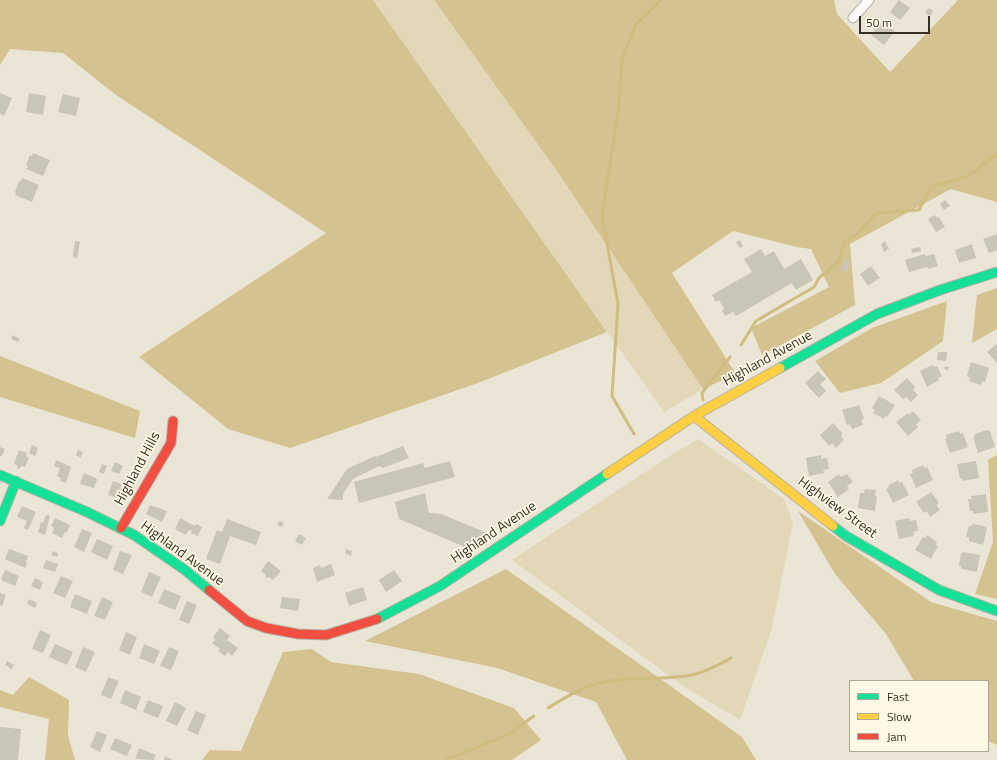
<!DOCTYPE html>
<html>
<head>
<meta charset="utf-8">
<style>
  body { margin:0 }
  #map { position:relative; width:997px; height:760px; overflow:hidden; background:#ebe5d5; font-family:"Titillium Web",sans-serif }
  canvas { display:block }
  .legend { position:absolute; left:849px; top:680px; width:140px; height:72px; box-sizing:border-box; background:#fef8e5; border:1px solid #ada898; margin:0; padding:5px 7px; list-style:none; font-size:12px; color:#343024 }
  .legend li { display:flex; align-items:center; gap:8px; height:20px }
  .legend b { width:20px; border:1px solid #ada898 }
  .scale { position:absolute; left:859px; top:16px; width:71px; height:18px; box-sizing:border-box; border:2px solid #343024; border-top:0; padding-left:5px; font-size:12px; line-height:14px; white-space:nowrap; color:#343024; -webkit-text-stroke:3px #fef8e5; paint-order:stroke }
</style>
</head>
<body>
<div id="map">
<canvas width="997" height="760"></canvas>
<ul class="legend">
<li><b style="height:5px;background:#16e098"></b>Fast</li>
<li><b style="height:5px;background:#ffcf43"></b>Slow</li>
<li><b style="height:5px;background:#f24e42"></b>Jam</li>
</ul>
<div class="scale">50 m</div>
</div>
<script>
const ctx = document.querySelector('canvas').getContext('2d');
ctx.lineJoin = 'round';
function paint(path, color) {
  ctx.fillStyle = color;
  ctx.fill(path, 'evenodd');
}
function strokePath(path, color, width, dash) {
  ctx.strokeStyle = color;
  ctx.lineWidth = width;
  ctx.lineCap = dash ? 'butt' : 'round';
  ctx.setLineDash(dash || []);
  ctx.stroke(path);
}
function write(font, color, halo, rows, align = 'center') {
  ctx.font = font + ' "Titillium Web",sans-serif';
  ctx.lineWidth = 3.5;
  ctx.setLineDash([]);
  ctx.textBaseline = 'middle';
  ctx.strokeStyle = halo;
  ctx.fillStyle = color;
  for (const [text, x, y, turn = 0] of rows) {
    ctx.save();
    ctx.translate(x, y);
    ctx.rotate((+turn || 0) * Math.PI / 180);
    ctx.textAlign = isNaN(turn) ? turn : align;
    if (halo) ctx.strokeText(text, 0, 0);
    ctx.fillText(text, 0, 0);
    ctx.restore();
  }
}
paint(new Path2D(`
  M 373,0 L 434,0 L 557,171 L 703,389 L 664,412 Z
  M 698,439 L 784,499 L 793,523 L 772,628 L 740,720 L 683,686 L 512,560 L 671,455 Z`), '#e2d7b7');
paint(new Path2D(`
  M 0,0 L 373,0 L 607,332 L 478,383 L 290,448 L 228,429 L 139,357 L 326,233 L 116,95 L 63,53 L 10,49 L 0,65 Z
  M 434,0 L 834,0 L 837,14 L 890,72 L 958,0 L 997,0 L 997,202 L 951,189 L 850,244 L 855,305 L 762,355 L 751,328 L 829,287 L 811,249 L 797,247 L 733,231 L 672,273 L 736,374 L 703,389 L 557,171 Z
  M 997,288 L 997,329 L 972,343 L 977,295 Z
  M 947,301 L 943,341 L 881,383 L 840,393 L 815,361 L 872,328 Z
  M 0,356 L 140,411 L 135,438 L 0,397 Z
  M 997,455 L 997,599 L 975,594 L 993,542 L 988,460 Z
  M 798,511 L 931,602 L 997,621 L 997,745 L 988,741 L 988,681 L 914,681 L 886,634 L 835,574 Z
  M 506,569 L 742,737 L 756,760 L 627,760 L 596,702 L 497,668 L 365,641 Z
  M 312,649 L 331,662 L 419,674 L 514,708 L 541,740 L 512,760 L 202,760 L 210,750 L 241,751 L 283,652 Z
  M 29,677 L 69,700 L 68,735 L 75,760 L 45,760 L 49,719 L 0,707 L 0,690 L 13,695 Z`), '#d4c390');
strokePath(new Path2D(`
  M 741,345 L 756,321 L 814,287 L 819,278 L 838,262 L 845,241 L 858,234 L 876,213 L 919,210 L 931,187 L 968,176 L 997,154
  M 703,400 L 702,393 L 730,357
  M 634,434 L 612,396 L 618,304 L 602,215 L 618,113 L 622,60 L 636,24 L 661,0
  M 548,708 C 566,697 582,687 603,682 C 630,677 659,680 686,676 C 702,674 717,666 731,658
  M 446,760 L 507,735 L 534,716`), '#d1bc80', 3);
paint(new Path2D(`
  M 899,0 L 910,8 L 900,20 L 890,12 Z
  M 929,8 L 933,11 L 930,16 L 925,12 Z
  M 882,21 L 895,31 L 884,45 L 871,35 Z
  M 0,93 L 12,98 L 4,116 L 0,114 Z
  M 29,93 L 46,96 L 43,115 L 26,112 Z
  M 63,94 L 80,98 L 76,116 L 58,112 Z
  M 33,153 L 50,160 L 43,176 L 26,169 L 28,166 L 26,165 L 30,155 L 32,156 Z
  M 22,178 L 39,185 L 32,202 L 15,195 L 16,193 L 15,192 L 19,181 L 20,182 Z
  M 945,200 L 950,206 L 944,210 L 940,204 Z
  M 935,215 L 937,218 L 939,217 L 945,227 L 936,232 L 928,219 Z
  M 997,234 L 997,250 L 989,253 L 983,239 Z
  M 740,240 L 743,246 L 740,248 L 736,242 Z
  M 75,241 L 80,242 L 77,258 L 73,257 Z
  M 885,241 L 889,249 L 884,252 L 881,244 Z
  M 972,244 L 976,258 L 959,263 L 955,250 Z
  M 920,247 L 921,251 L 912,253 L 911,249 Z
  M 761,249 L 765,256 L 774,251 L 784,269 L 801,259 L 813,280 L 796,290 L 792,283 L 736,316 L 733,312 L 725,316 L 722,311 L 724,309 L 719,300 L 716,302 L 712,295 L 752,272 L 744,259 Z
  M 925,254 L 926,256 L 934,254 L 938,266 L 928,269 L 927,267 L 909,272 L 905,260 Z
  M 844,260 L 850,262 L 847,272 L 841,270 Z
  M 871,266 L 880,278 L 868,286 L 860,274 Z
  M 13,335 L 20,339 L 18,342 L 11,339 Z
  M 997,344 L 997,363 L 987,352 Z
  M 938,352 L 947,352 L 946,361 L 937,360 Z
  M 971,362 L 989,368 L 985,382 L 982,381 L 981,385 L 969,381 L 970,378 L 967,376 Z
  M 932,365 L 934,367 L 937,366 L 942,376 L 938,378 L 939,380 L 927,387 L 920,371 Z
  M 945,366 L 949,367 L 948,370 L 944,369 Z
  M 818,371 L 826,379 L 820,384 L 826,391 L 819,398 L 805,383 Z
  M 907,378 L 915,387 L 913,390 L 918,395 L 911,402 L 906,397 L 903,399 L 894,390 Z
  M 879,396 L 895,405 L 887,417 L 885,416 L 884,419 L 873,413 L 875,410 L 872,408 Z
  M 859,405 L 864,419 L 861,420 L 863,425 L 852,429 L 850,424 L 847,425 L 842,410 Z
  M 913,411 L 921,420 L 916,424 L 918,427 L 908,436 L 896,422 L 908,413 L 909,415 Z
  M 833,423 L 842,433 L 842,435 L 841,436 L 844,440 L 836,448 L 832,443 L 829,446 L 820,435 Z
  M 986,430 L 990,431 L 995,447 L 978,453 L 973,437 L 975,436 L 975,434 Z
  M 959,431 L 960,434 L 963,433 L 968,447 L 950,453 L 945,439 L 947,438 L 946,435 Z
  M 32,445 L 38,448 L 35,456 L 29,453 Z
  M 403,446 L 409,458 L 383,468 L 379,466 L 353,479 L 343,494 L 343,500 L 327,499 L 347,469 L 375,456 L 376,457 Z
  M 0,447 L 5,449 L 2,456 L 0,456 Z
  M 19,450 L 27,453 L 26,456 L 29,458 L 25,467 L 21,466 L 19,469 L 17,469 L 18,466 L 14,464 Z
  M 78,450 L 83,452 L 81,458 L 76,455 Z
  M 821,455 L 821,459 L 827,458 L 829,469 L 823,470 L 824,473 L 809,476 L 806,458 Z
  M 56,460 L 71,467 L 66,483 L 60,481 L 61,478 L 57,476 L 60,468 L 54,466 Z
  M 450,461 L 455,477 L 359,503 L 354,482 L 423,463 L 425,468 Z
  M 976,461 L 979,478 L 963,481 L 962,478 L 960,479 L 957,464 Z
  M 115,462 L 123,466 L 119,474 L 111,471 Z
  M 102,464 L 107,466 L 104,474 L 99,472 Z
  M 923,465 L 924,468 L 927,467 L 933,480 L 916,488 L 910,474 L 913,473 L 912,470 Z
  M 84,473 L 96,478 L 97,480 L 94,488 L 80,484 Z
  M 839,474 L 841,477 L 847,474 L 853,482 L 847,486 L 849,489 L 838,497 L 828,482 Z
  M 898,480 L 899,483 L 902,482 L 909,495 L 893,503 L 886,489 L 889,488 L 888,486 Z
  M 113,481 L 122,484 L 120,488 L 124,490 L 120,499 L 108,495 Z
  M 865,489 L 876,490 L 875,496 L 877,496 L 875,511 L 858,508 L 860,493 L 864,493 Z
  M 931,492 L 939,503 L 936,505 L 940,510 L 930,517 L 927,511 L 924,513 L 916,502 Z
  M 425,493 L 429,513 L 441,514 L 492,535 L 472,550 L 399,519 L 395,502 Z
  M 986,494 L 988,512 L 973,514 L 973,511 L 970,511 L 968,499 L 972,499 L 971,496 Z
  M 150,505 L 167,511 L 162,522 L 146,514 Z
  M 22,506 L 36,512 L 28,530 L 24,528 L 27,521 L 17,517 Z
  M 46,515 L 50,516 L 45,535 L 38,532 L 41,522 L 43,523 Z
  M 55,518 L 70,525 L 67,532 L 65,532 L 62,538 L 52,533 L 54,528 L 51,526 Z
  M 180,518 L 195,526 L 196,524 L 202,527 L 198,536 L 191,533 L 192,531 L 189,530 L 186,535 L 175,529 Z
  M 909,518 L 910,521 L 916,520 L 918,531 L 913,532 L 914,536 L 899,539 L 895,521 Z
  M 227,519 L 261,532 L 256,545 L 230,536 L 220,564 L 206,559 L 217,530 L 222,532 Z
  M 279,521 L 284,523 L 282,527 L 277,525 Z
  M 973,524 L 987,527 L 983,545 L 969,541 L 969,538 L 966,537 L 969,526 L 972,526 Z
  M 82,529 L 92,533 L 84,552 L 74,547 Z
  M 299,534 L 306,538 L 302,545 L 295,541 Z
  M 927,535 L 937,542 L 936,545 L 938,546 L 931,559 L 915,550 L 923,537 L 925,538 Z
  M 97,539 L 113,546 L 107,560 L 91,552 Z
  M 9,549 L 28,556 L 26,562 L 27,563 L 25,568 L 5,559 Z
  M 346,549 L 352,551 L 351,556 L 345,553 Z
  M 53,551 L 58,553 L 57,557 L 51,555 Z
  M 120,551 L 132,555 L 123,574 L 113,570 Z
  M 963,552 L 980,555 L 977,572 L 961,569 L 961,566 L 959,565 L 961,554 Z
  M 46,560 L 58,564 L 55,572 L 43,568 Z
  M 268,561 L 281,571 L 273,580 L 269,577 L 268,578 L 265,577 L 266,575 L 261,571 Z
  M 331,564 L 335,575 L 317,582 L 313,568 L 320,565 L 321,568 Z
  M 5,570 L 19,576 L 15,586 L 1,580 Z
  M 394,570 L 402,581 L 386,592 L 379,580 Z
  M 149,572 L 161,577 L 152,597 L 141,592 Z
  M 61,576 L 73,581 L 65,598 L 53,593 Z
  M 35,578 L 43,582 L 40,590 L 31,586 Z
  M 363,587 L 367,600 L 349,606 L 345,593 Z
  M 164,589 L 181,596 L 175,610 L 158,603 Z
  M 0,593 L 6,595 L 2,606 L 0,605 Z
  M 75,594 L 92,601 L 87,614 L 70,607 Z
  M 102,597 L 113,602 L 105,620 L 94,616 Z
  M 282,597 L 300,599 L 298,611 L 280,608 Z
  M 29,599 L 37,603 L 35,608 L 27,604 Z
  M 187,601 L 197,605 L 189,624 L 179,620 Z
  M 220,628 L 230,636 L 227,640 L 238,648 L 232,656 L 228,652 L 225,656 L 218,651 L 220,649 L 212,643 L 215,640 L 213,637 Z
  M 40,630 L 51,635 L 43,653 L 32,649 Z
  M 126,632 L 137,637 L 130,655 L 119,650 Z
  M 55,644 L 73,652 L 67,665 L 49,657 Z
  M 144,644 L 160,651 L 154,664 L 139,658 Z
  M 83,647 L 95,652 L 86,672 L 75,667 Z
  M 169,647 L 179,651 L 171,670 L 160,666 Z
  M 7,661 L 14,665 L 12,669 L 5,665 Z
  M 108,677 L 119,681 L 111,699 L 101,695 Z
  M 125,690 L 141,697 L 136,710 L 120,703 Z
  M 148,700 L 163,706 L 158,718 L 143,712 Z
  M 175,702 L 186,708 L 177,726 L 166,721 Z
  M 196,711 L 206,715 L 198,735 L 187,730 Z
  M 0,727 L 21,729 L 18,760 L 0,760 Z
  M 97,731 L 107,735 L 100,752 L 90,747 Z
  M 115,738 L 132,745 L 127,756 L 110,749 Z
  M 139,748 L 156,755 L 154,760 L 135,759 Z
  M 165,756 L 173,760 L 164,760 Z`), '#c9c5b7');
const street = new Path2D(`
  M 853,18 L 869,0`);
const fast = new Path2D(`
  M 780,368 L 877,314 L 940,290 L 997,272
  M 0,475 L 87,512 L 134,535 L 185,570 L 209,590
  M 0,521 L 16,481
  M 833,526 L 846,536 L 939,590 L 997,611
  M 377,619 L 440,586 L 607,474`);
const slow = new Path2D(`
  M 694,416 L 833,526
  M 607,474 L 694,416 L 780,368`);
const jam = new Path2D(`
  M 121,528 L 171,443 L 173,421
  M 209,590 L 247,621 L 266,628 L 298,634 L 326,635 L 377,619`);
strokePath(street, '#b5b1a4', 11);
strokePath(fast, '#b5b1a4', 11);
strokePath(slow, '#b5b1a4', 11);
strokePath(jam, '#b5b1a4', 11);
strokePath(street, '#fcfbf9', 9);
strokePath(fast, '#16e098', 9);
strokePath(slow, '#ffcf43', 9);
strokePath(jam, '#f24e42', 9);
write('14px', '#343024', '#fef8e5', [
  ["Highland Avenue",768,359,-29],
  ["Highland Hills",138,469,-62],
  ["Highview Street",837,508,36],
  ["Highland Avenue",494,533,-34],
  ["Highland Avenue",182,554,36]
]);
</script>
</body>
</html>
